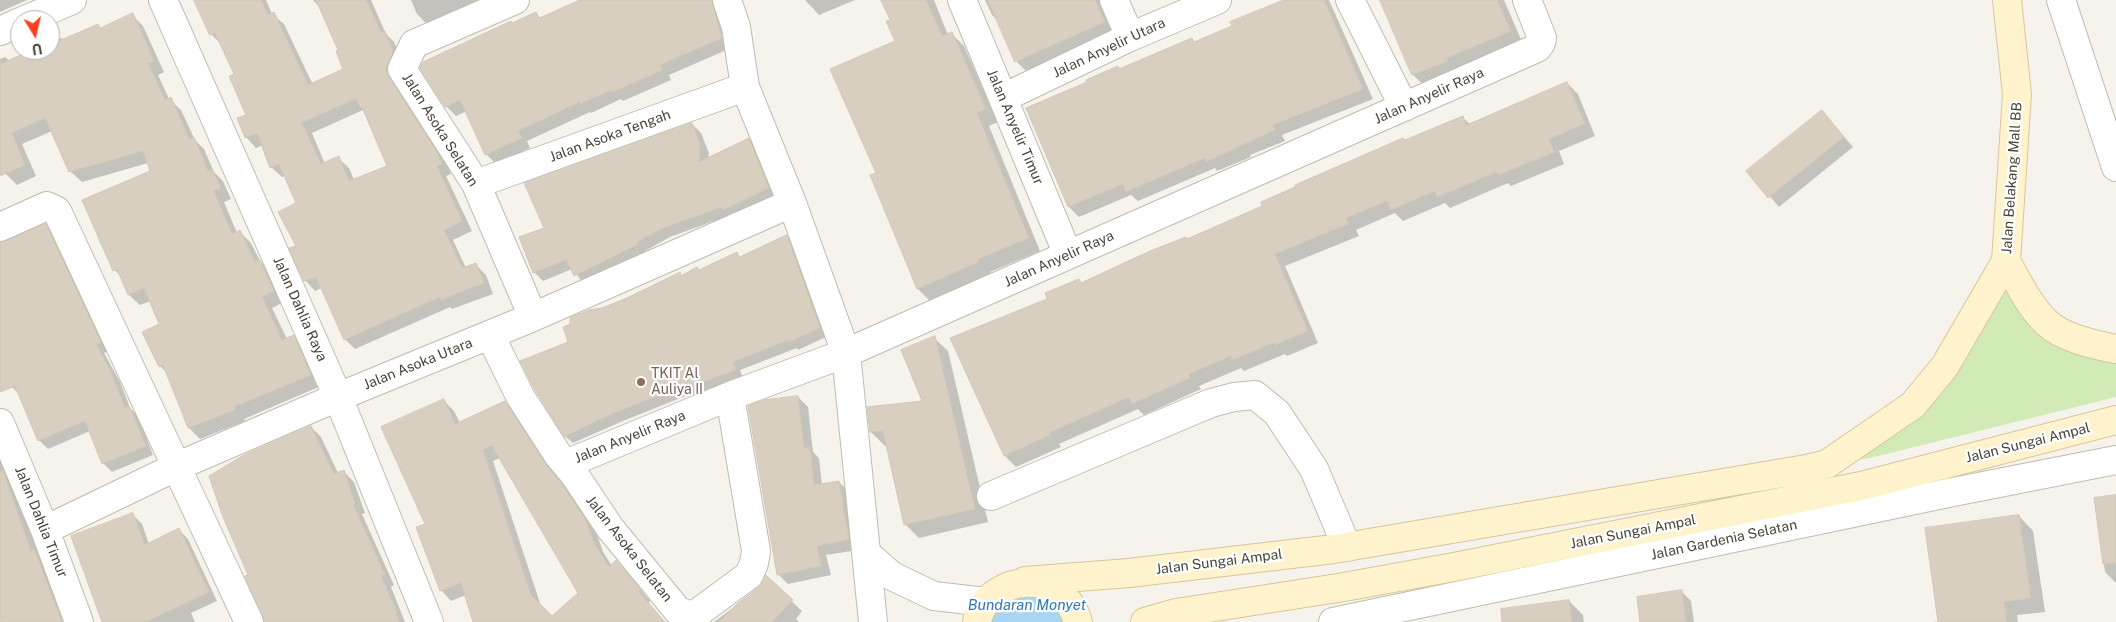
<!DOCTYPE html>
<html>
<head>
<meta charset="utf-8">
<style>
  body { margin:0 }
  #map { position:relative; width:2116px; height:622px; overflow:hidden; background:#f6f3ec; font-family:"Public Sans",sans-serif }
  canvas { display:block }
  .north { position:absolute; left:10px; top:10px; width:50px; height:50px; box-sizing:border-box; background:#fff; border:1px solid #b7b4b0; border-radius:50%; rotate:171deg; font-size:14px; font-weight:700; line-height:20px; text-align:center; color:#4b4439 }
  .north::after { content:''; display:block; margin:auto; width:18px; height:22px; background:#fc3f1d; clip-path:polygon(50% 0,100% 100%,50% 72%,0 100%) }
</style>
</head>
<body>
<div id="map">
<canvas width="2116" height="622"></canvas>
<div class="north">U</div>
</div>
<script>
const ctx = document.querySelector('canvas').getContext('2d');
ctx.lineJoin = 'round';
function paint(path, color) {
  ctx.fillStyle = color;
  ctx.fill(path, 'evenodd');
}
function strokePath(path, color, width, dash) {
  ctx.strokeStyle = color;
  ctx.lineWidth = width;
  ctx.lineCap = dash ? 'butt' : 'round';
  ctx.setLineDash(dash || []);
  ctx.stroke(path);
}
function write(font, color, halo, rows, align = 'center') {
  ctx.font = font + ' "Public Sans",sans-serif';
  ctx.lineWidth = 4.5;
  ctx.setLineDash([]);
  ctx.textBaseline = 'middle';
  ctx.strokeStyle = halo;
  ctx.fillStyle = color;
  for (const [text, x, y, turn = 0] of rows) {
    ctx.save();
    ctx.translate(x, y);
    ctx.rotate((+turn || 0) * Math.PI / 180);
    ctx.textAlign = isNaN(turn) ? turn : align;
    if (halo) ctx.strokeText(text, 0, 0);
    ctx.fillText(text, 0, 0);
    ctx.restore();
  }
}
paint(new Path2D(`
  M 2007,270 L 2023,297 L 2116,354 L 2116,397 L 1870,458 L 1833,464 L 1915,408 Z`), '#d2eab5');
paint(new Path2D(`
  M 1036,589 L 1072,622 L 983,622 L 994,602 Z`), '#a9d4f2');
paint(new Path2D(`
  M 0,0 L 27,0 L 0,12 Z
  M 196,0 L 266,0 L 272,14 L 284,24 L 313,85 L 345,70 L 340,51 L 322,10 L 313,0 L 371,0 L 386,34 L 394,42 L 451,174 L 446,176 L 472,231 L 453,240 L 466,268 L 475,264 L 486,275 L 493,294 L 452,309 L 450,307 L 355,349 L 345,339 L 322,288 L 315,291 L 305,280 L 298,246 L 298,204 L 285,176 L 282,177 L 271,167 L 263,145 L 256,148 L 246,137 L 247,115 L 236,75 L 221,44 L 211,34 ZM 363,110 L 388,166 L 354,180 L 349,168 L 338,158 L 325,164 L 312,133 Z
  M 411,0 L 479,0 L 427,24 L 417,14 Z
  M 584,0 L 714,0 L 731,48 L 669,75 L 671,80 L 623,101 L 621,99 L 591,113 L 590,112 L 527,141 L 530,148 L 496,164 L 486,154 L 467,111 L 456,116 L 446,106 L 512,24 L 536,13 L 541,19 Z
  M 805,0 L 855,0 L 819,15 Z
  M 883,0 L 934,0 L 948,35 L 951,33 L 964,46 L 998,122 L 989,126 L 1040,251 L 990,272 L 991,275 L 930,301 L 918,289 L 877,173 L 897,42 L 891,20 Z
  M 985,0 L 1100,0 L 1114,32 L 1026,71 L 1016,61 L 1000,23 L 992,15 Z
  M 1286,0 L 1329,0 L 1373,99 L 1282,135 L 1285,141 L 1250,155 L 1251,157 L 1217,171 L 1215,168 L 1138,201 L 1131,195 L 1079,217 L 1069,207 L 1028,108 L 1089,83 L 1118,68 L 1120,70 L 1192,39 L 1195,43 L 1234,27 Z
  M 1381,0 L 1504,0 L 1523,44 L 1426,87 L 1413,75 Z
  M 132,15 L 143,26 L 164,72 L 158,75 L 169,99 L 181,110 L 195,140 L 204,149 L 214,172 L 223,181 L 231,199 L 224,202 L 237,233 L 240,232 L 251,243 L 260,261 L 271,272 L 284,302 L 272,308 L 287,339 L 293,337 L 304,348 L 321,386 L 244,419 L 245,421 L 200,439 L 189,428 L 168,374 L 160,366 L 161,324 L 151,301 L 140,305 L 129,295 L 122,278 L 115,270 L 83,201 L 151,172 L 148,163 L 82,182 L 70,171 L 52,131 L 22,144 L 36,176 L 17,185 L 6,174 L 0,161 L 0,59 L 5,57 L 10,61 L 35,50 L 50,50 L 50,43 L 62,38 L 64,40 L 98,25 L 101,29 Z
  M 1567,83 L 1578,94 L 1595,136 L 1559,151 L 1564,164 L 1511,186 L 1508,183 L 1450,208 L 1445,203 L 1403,221 L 1395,213 L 1356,230 L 1359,236 L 1285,266 L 1318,343 L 1287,356 L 1285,354 L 1244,371 L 1241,368 L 1199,386 L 1201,389 L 1144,415 L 1138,409 L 1059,444 L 1061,447 L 1016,467 L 1005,456 L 1049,299 L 1079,280 L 1082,283 L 1188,240 L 1462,117 L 1470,124 Z
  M 1822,111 L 1853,147 L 1779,207 L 1748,171 Z
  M 692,124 L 701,133 L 709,153 L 708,159 L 749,140 L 758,149 L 777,198 L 670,237 L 645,251 L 647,254 L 584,284 L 572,269 L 543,281 L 534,272 L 546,229 Z
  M 45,225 L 54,234 L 109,351 L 104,353 L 120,382 L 130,408 L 138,416 L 153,455 L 112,472 L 103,463 L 90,431 L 48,449 L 39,440 L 20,395 L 12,387 L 0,360 L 0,248 Z
  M 787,237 L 795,245 L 828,336 L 798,350 L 797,348 L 740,370 L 743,378 L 691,397 L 688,395 L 623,421 L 573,443 L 566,437 L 535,388 L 569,342 L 602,309 L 680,274 L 682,276 L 700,271 L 737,254 L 740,257 Z
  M 934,338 L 948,351 L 988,522 L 919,538 L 906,525 L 887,445 L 885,446 L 871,432 L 924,402 Z
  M 798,397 L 808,407 L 813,452 L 819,458 L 822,485 L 839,482 L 849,492 L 858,550 L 826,555 L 831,575 L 788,584 L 778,574 Z
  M 444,401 L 454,411 L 460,423 L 505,403 L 515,413 L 555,475 L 572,495 L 596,531 L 603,552 L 612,566 L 616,562 L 626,572 L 650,601 L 648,603 L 665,622 L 473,622 L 466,595 L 451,601 L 441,590 L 427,525 ZM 500,458 L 580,593 L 552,617 L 541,606 L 493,461 Z
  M 311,427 L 321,437 L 338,473 L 344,472 L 354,482 L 365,513 L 362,514 L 394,585 L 391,587 L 405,622 L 266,622 L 250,576 Z
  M 0,453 L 3,455 L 40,556 L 46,563 L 70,622 L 3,622 L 0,616 Z
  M 2116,496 L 2116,583 L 2105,572 L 2096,499 Z
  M 133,515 L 142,524 L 149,544 L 179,530 L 188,539 L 217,601 L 191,613 L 195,622 L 104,622 Z
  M 2019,516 L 2033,531 L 2045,612 L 2017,615 L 2018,622 L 1933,622 L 1939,621 Z
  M 766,577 L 802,611 L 796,619 L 799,622 L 714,622 L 759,588 Z
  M 1681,591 L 1691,601 L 1694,622 L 1642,622 Z
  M 1569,601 L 1583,615 L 1584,622 L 1504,622 Z`), '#0003');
const building = new Path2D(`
  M 194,0 L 261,0 L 268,15 L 274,12 L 308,85 L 343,69 L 336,51 L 338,50 L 316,0 L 366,0 L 381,32 L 385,31 L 393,51 L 386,70 L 389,77 L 437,152 L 442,164 L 437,166 L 462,221 L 444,230 L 462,268 L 476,263 L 484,283 L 441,300 L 440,297 L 344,340 L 316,277 L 304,281 L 289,248 L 296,246 L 278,212 L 296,203 L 279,164 L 270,168 L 257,133 L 245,138 L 237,118 L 246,115 L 229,76 L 234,74 L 215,33 L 210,35 ZM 356,99 L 360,108 L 362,107 L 387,166 L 349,181 L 339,156 L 321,164 L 302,123 Z
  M 580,0 L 712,0 L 722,38 L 660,65 L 663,70 L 613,92 L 612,90 L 580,104 L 580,102 L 518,131 L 522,138 L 485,155 L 460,100 L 445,107 L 420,68 L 423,62 L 511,21 L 512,23 L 536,12 L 539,18 Z
  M 881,0 L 926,0 L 942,36 L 952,32 L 986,109 L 977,113 L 1029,238 L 978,259 L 979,262 L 917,289 L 870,175 L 876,173 L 830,69 L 895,41 L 886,21 L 890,20 Z
  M 988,0 L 1095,0 L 1105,22 L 1015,62 Z
  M 1284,0 L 1324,0 L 1363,89 L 1273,125 L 1275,130 L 1206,162 L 1205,158 L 1126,192 L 1123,184 L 1068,207 L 1026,108 L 1087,82 L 1086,80 L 1118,66 L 1119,69 L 1192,38 L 1194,42 L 1232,26 L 1230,22 Z
  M 1380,0 L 1497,0 L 1511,31 L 1447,58 L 1448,61 L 1412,75 Z
  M 133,13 L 154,61 L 148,63 L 165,100 L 171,97 L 189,139 L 194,137 L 208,171 L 212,169 L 221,188 L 214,191 L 232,234 L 240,230 L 255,262 L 260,260 L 274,291 L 262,297 L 282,340 L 294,335 L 311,375 L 234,407 L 235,410 L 188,428 L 163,365 L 159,367 L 142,332 L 159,324 L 144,288 L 128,295 L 117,269 L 113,271 L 82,200 L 150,171 L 143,151 L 69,172 L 45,118 L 12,133 L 25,165 L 0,176 L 0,64 L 32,50 L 50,50 L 50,45 L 98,24 L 100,28 Z
  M 1567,82 L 1585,124 L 1549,139 L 1554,152 L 1499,175 L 1497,172 L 1437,197 L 1435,191 L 1391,210 L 1387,201 L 1346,218 L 1348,224 L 1275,254 L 1308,331 L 1275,345 L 1274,343 L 1232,360 L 1231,356 L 1189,374 L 1190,378 L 1132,404 L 1129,397 L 1049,433 L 1050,435 L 1004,456 L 950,338 L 1047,299 L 1045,293 L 1079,279 L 1081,283 L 1150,251 L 1186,237 L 1187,239 L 1226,222 L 1262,206 L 1261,202 L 1295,187 L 1295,185 L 1403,138 L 1405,140 L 1463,116 L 1466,125 Z
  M 1822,110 L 1844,137 L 1768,198 L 1746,171 Z
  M 692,123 L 700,143 L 699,162 L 749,138 L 769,188 L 723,210 L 721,207 L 661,229 L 637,242 L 639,244 L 574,276 L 566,260 L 533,273 L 519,237 L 544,228 L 524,183 Z
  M 46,224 L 101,342 L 96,344 L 111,372 L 125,408 L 129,406 L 146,446 L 102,464 L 85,421 L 38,441 L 15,386 L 0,392 L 0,242 Z
  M 787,235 L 820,328 L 789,342 L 788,340 L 733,362 L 736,370 L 682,390 L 681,387 L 614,413 L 565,436 L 565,438 L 534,388 L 520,361 L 568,342 L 563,327 L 570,324 L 570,318 L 589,310 L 602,308 L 627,298 L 680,272 L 681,276 L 697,267 L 699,270 L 737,252 L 739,257 Z
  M 935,336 L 975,509 L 904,525 L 883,431 L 870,432 L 867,407 L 922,401 L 901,350 Z
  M 798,396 L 804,448 L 810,447 L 814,485 L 839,481 L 849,540 L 817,546 L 821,566 L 777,575 L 748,406 L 764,400 Z
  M 444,399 L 455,424 L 505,401 L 545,463 L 561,483 L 586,520 L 593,541 L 609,567 L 616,560 L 641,590 L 639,592 L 665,622 L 473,622 L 461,583 L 440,591 L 416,527 L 425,524 L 381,427 ZM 492,446 L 578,593 L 552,616 L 531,595 L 483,450 Z
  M 311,426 L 334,474 L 344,470 L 355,503 L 353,504 L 385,575 L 381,576 L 397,612 L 396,613 L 399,622 L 264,622 L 245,576 L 248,575 L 223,517 L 209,476 L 244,455 Z
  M 3,471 L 31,551 L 34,549 L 62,622 L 0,622 L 0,472 Z
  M 2116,495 L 2116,563 L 2103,564 L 2094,498 Z
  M 133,513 L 145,545 L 179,528 L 209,592 L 146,622 L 102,622 L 71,536 Z
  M 2019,515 L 2031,598 L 2004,602 L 2007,622 L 1938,622 L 1925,528 Z
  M 766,575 L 793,600 L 772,622 L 719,622 L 737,604 L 759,587 Z
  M 1682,590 L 1686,622 L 1640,622 L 1637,597 Z
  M 1569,600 L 1572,622 L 1502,622 L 1501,609 Z`);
paint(building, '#d8cfc1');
strokePath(building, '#d3c7b4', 1);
const minor = new Path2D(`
  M 163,0 L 338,397 L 429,622
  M 515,0 L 414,44 L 402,69 L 476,184 L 533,317
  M 727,0 L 736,27 L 745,87 L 792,203 L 846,353 L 873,622
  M 962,0 L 1068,255
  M 1114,0 L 1130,37
  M 1350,0 L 1404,107
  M 2061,0 L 2116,167
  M 25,20 L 72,0
  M 0,31 L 20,22
  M 1003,98 L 1130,37 L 1217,0
  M 476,184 L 745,87
  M 0,227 L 47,206 L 57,211 L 249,622
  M 490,335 L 520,396 L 558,455 L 574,474 L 610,528 L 678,611 L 689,615 L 696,614 L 749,575 L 754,563 L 756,551 L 730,396
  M 0,423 L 45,530 L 79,622
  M 566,464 L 730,396 L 846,353 L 1537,48 L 1541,43 L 1542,38 L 1527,0
  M 991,496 L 1211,403 L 1234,397 L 1255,395 L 1277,413 L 1314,469 L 1347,547
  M 45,530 L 178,466 L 338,397 L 533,317 L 792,203
  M 867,554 L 892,576 L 934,596 L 986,602
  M 1333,622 L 1948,493 L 2116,460`);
const secondary = new Path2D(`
  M 2006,261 C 2018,282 2029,306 2047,323 C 2063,338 2095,345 2116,349
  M 1025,581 L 1129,573 L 1334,549 L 1806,469 L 1827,464 L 1913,405 L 1945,366 L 2006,261 L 2017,94 L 2007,0
  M 977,622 C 978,612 985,602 992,596 C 1024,571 1067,582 1078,622
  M 1145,622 L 1176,613 L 1344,587 L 1454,567 L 1861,486 L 2116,420`);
strokePath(minor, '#c2bbae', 30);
strokePath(secondary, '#d6c79b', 30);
strokePath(minor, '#fff', 28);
strokePath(secondary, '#fff3cd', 28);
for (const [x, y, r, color] of [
  [641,382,5,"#8d6e63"]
]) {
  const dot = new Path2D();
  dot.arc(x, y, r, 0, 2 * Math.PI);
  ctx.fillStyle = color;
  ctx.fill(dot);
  strokePath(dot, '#fff', 2);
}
write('14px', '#4b4439', '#fff', [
  ["Jalan Anyelir Utara",1109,48,-25],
  ["Jalan Anyelir Raya",1429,96,-24],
  ["Jalan Anyelir Timur",1015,127,67],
  ["Jalan Asoka Selatan",440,130,58],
  ["Jalan Asoka Tengah",610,136,-20],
  ["Jalan Belakang Mall BB",2012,178,-86],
  ["Jalan Anyelir Raya",1059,259,-24],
  ["Jalan Dahlia Raya",300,309,66],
  ["Jalan Asoka Utara",418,364,-22],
  ["Jalan Anyelir Raya",630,437,-22],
  ["Jalan Sungai Ampal",2028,443,-14],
  ["Jalan Dahlia Timur",41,522,68],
  ["Jalan Sungai Ampal",1633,532,-11],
  ["Jalan Gardenia Selatan",1724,540,-12],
  ["Jalan Asoka Selatan",629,549,52],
  ["Jalan Sungai Ampal",1219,562,-7]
]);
write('14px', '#785e54', '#fff', [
  ["TKIT Al",651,374],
  ["Auliya II",651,390]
], 'left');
write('italic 15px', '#2e7ab2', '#fff', [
  ["Bundaran Monyet",1027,605]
]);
</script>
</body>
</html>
